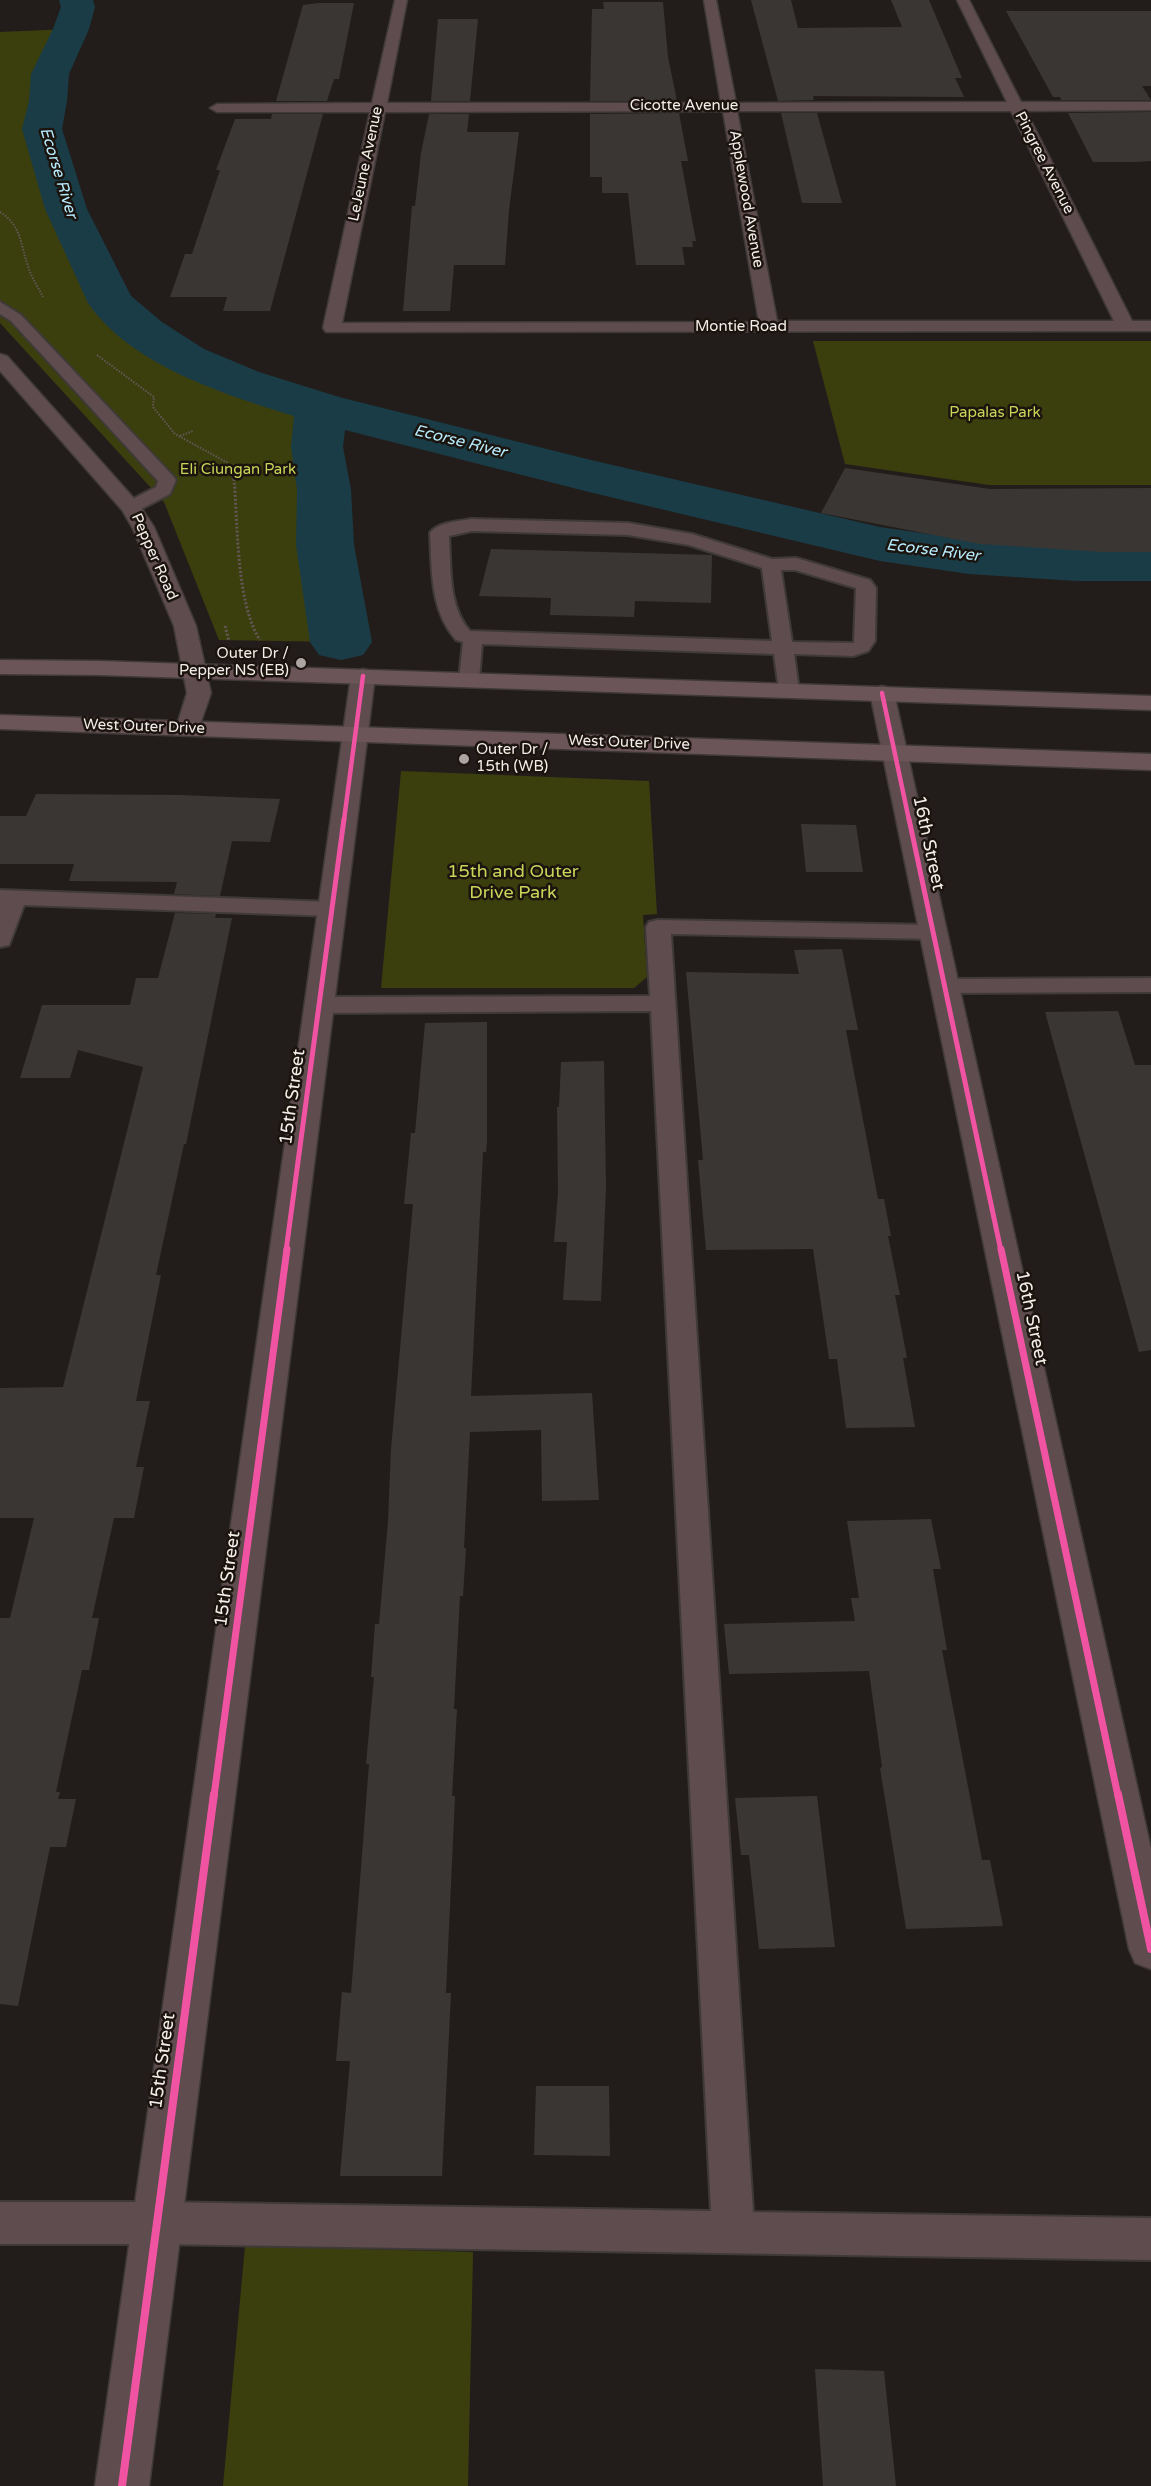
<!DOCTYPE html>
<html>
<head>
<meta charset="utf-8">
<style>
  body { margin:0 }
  canvas { display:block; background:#221d1a }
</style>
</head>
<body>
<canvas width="1151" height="2486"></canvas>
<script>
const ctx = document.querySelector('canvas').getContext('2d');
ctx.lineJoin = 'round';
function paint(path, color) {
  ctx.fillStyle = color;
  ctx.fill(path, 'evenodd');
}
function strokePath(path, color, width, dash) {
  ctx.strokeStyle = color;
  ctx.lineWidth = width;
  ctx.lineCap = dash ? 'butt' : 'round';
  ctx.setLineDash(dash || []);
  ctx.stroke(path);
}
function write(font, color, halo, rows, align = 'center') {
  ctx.font = font + ' "Varela Round",sans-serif';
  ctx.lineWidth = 5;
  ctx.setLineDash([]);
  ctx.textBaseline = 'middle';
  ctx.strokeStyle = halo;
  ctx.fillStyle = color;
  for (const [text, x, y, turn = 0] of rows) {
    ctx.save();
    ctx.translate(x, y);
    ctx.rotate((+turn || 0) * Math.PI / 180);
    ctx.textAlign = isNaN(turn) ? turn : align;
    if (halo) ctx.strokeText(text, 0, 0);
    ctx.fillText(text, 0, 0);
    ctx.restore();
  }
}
paint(new Path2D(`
  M 71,29 L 50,74 L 48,101 L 42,129 L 66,209 L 111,303 L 145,332 L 187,359 L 241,383 L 321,408 C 314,487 329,565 341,642 L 219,640 L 164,502 L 0,323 L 0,32 Z
  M 813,341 L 1151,341 L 1151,485 L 989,485 L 845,464 Z
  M 401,771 L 649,781 L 657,914 L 643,915 L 647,977 L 634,988 L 381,988 Z
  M 245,2246 L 473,2252 L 468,2486 L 223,2486 Z`), '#3b3f0e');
paint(new Path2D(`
  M 59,0 L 93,0 L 95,7 L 89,29 L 69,74 L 67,101 L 62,129 L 87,209 L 131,296 L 162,322 L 204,349 L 259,372 L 339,397 L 591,460 L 880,527 L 969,540 L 1076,547 L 1151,547 L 1151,581 L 1076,581 L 969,574 L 880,561 L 589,492 L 345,430 L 343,447 L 351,490 L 354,545 L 372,642 L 363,655 L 341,660 L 319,655 L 310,642 L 296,545 L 297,490 L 291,447 L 294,416 C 226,395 130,365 88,303 L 45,209 L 22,129 L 29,101 L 31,74 L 53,29 L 61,7 Z`), '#1a3c47');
paint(new Path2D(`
  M 751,0 L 791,0 L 798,28 L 902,27 L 891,0 L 929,0 L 962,78 L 955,78 L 964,97 L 813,96 L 814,100 L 778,101 Z
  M 603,2 L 663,2 L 668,57 L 677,101 L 590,101 L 592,9 L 604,9 Z
  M 319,3 L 354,3 L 339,79 L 334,79 L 327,101 L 276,101 L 303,5 Z
  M 1006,11 L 1151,11 L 1151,86 L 1142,86 L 1151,100 L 1061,100 L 1060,97 L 1053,97 Z
  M 438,19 L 478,19 L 470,101 L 431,101 Z
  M 1151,112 L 1151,161 L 1136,162 L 1093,162 L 1068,113 Z
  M 679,113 L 688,161 L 681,161 L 696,241 L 692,241 L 693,247 L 682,247 L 685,265 L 636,265 L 628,193 L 602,193 L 602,177 L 590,177 L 590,114 Z
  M 781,113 L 817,113 L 842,203 L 802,203 Z
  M 272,114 L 323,114 L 270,311 L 223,311 L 227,297 L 170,297 L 185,254 L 192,254 L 220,170 L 216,170 L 235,119 L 271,119 Z
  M 429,114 L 469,114 L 467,132 L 519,132 L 509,210 L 505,265 L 454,265 L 450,311 L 403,311 L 412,206 L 415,206 L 421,153 Z
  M 845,468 L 990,489 L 1151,488 L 1151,552 L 1102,552 L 980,544 L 821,513 Z
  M 491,549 L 712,555 L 711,603 L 635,601 L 634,617 L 550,615 L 551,598 L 479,596 Z
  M 36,794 L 179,795 L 280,799 L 270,842 L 232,841 L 220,896 L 174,894 L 177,882 L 69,881 L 74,864 L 0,864 L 0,816 L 26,816 Z
  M 801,824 L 856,825 L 863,872 L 806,872 Z
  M 175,913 L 216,914 L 215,918 L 232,918 L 186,1144 L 184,1144 L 156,1275 L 161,1275 L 136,1401 L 150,1401 L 136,1467 L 144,1467 L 134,1518 L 114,1518 L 92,1618 L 99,1618 L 89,1670 L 82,1670 L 56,1792 L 60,1792 L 58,1799 L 76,1799 L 66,1847 L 50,1847 L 18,2006 L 0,2004 L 0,1618 L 10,1618 L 34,1518 L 0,1518 L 0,1388 L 63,1387 L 143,1067 L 78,1050 L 70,1078 L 20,1078 L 42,1005 L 130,1005 L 136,978 L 158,978 Z
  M 842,949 L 858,1030 L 846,1030 L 878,1199 L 884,1199 L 891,1236 L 888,1236 L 900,1295 L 895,1295 L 907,1358 L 903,1358 L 915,1427 L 846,1428 L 837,1359 L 829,1359 L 813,1249 L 706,1250 L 698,1160 L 703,1160 L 686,972 L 799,974 L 794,950 Z
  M 1118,1011 L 1135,1065 L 1151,1065 L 1151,1350 L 1139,1352 L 1045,1012 Z
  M 487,1022 L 487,1141 L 486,1152 L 483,1152 L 471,1396 L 592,1393 L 599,1500 L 542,1501 L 541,1430 L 470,1432 L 464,1548 L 466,1548 L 463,1596 L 460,1596 L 454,1709 L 457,1709 L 452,1796 L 455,1796 L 446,1993 L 451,1993 L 442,2176 L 340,2176 L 350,2061 L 336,2061 L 342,1992 L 351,1993 L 362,1855 L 369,1764 L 366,1764 L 374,1677 L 371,1677 L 375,1624 L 379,1624 L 388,1521 L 391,1449 L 413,1204 L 404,1204 L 411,1133 L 415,1133 L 425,1023 Z
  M 604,1061 L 606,1188 L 601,1301 L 563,1300 L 567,1242 L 554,1242 L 558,1193 L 557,1107 L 559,1107 L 561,1062 Z
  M 931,1519 L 941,1569 L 933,1569 L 947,1650 L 942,1650 L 982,1860 L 990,1860 L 1003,1926 L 906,1929 L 880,1768 L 882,1767 L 869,1671 L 729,1674 L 724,1624 L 855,1621 L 851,1598 L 859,1598 L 847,1521 Z
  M 817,1796 L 835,1947 L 759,1949 L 749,1855 L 741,1855 L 735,1798 Z
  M 536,2086 L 609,2086 L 610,2156 L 534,2155 Z
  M 815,2369 L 884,2371 L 896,2486 L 823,2486 Z`), '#3a3633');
const service = new Path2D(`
  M 0,302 L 21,315 L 173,476 L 176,480 L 170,494 L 137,511 L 125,511 L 122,507 L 125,503 L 156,487 L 158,481 L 11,321 L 0,314 Z
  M 472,519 L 628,523 L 692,534 L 772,559 L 796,558 L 870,580 L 876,588 L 875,641 L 868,651 L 853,656 L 794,654 L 799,690 L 796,694 L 789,696 L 782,694 L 779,690 L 774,654 L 482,644 L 479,680 L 476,684 L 469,686 L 462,684 L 459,680 L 463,642 L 456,640 C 430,610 432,571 430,533 C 438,522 459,521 472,519 ZM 472,531 L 628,535 L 689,545 L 762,568 L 772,641 L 470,631 C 448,607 451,567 449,536 ZM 781,570 L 795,570 L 856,588 L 854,643 L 792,642 Z
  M 0,890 L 332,902 L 340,904 L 344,909 L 340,914 L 332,916 L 24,905 L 9,945 L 0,947 Z
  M 658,920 L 932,925 L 941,927 L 944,932 L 941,937 L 932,939 L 671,934 L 753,2212 L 1151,2218 L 1151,2260 L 157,2244 L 0,2244 L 0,2202 L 157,2202 L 711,2211 L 651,1011 L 321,1013 L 312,1010 L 308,1005 L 312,1000 L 321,997 L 650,996 L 646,927 L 649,922 Z
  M 1151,978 L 1151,992 L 944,993 L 935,991 L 932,986 L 935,981 L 944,979 Z`);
const minor = new Path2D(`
  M 395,0 L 407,0 L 387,103 L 721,103 L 704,0 L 716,0 L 736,103 L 1007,102 L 957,0 L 969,0 L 1021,102 L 1151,102 L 1151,110 L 1026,111 L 1132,321 L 1151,321 L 1151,331 L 326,332 L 323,328 L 370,112 L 217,112 L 210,108 L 217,104 L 372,103 ZM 723,111 L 759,322 L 342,323 L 385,112 ZM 737,111 L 1011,111 L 1114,321 L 777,321 Z
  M 0,354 L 7,356 L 138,503 L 154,527 L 196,626 L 211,693 L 197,733 L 188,735 L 179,733 L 176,728 L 187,693 L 174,626 L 132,527 L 122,510 L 0,371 Z
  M 363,669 L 371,671 L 375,676 L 149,2486 L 95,2486 L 351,676 L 355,671 Z
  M 882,686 L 891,688 L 894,693 L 1151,1849 L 1151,1969 L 1135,1963 L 1129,1949 L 870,693 L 873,688 Z`);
const secondary = new Path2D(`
  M 0,660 L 99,661 L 1151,696 L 1151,710 L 99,675 L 0,674 Z
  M 0,715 L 1151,754 L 1151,770 L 0,729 Z`);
strokePath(service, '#3f3a38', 4);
strokePath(minor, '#3f3a38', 3);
strokePath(secondary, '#3f3a38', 3);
strokePath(new Path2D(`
  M 0,212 C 22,226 20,244 28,266 C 31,277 38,287 43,297
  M 97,355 L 154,397 L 153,407 L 175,434 L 228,463 L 234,481
  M 180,436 L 193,431`), '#635758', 2, [1.5, 1.5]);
strokePath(new Path2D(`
  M 234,479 C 238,525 236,603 260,640
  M 225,626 L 229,641`), '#635758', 3, [2, 2]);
paint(service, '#5e4c4e');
paint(minor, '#5e4c4e');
paint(secondary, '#6c5559');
strokePath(new Path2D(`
  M 882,693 L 909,820
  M 344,820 L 363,676`), '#f153a3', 4.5);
strokePath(new Path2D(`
  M 909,819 L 1001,1251
  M 286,1251 L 344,819`), '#f153a3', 5);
strokePath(new Path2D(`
  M 1001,1249 L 1118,1796
  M 214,1796 L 287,1249`), '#f153a3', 7);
strokePath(new Path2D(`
  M 1118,1794 L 1151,1949
  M 122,2486 L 214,1794`), '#f153a3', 8);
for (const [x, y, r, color] of [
  [301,663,6,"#aaa5a1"],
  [464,759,6,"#aaa5a1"]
]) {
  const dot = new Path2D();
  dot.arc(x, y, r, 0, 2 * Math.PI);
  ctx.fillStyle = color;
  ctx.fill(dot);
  strokePath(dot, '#1b130d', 2);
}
write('15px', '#f4eee9', '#1b130d', [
  ["Cicotte Avenue",684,106],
  ["Pingree Avenue",1044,163,63],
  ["LeJeune Avenue",366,164,-78],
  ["Applewood Avenue",746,199,80],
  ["Montie Road",741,327],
  ["Pepper Road",154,557,66],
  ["West Outer Drive",144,727,2],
  ["West Outer Drive",629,743,2]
]);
write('15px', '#c9d559', '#1b130d', [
  ["Papalas Park",995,413],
  ["Eli Ciungan Park",238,470]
]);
write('15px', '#f4eee9', '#1b130d', [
  ["Outer Dr /",289,654],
  ["Pepper NS (EB)",289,671],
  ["Outer Dr /",476,750,"left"],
  ["15th (WB)",476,767,"left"]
], 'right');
write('italic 16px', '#b6ebfe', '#1b130d', [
  ["Ecorse River",58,173,73],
  ["Ecorse River",460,442,14],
  ["Ecorse River",933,551,7]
]);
write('18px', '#f4eee9', '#1b130d', [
  ["16th Street",928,843,78],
  ["15th Street",293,1097,-82],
  ["16th Street",1031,1318,78],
  ["15th Street",228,1579,-82],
  ["15th Street",163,2061,-82]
]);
write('18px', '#c9d559', '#1b130d', [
  ["15th and Outer",513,872],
  ["Drive Park",513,893]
]);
</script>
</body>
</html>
